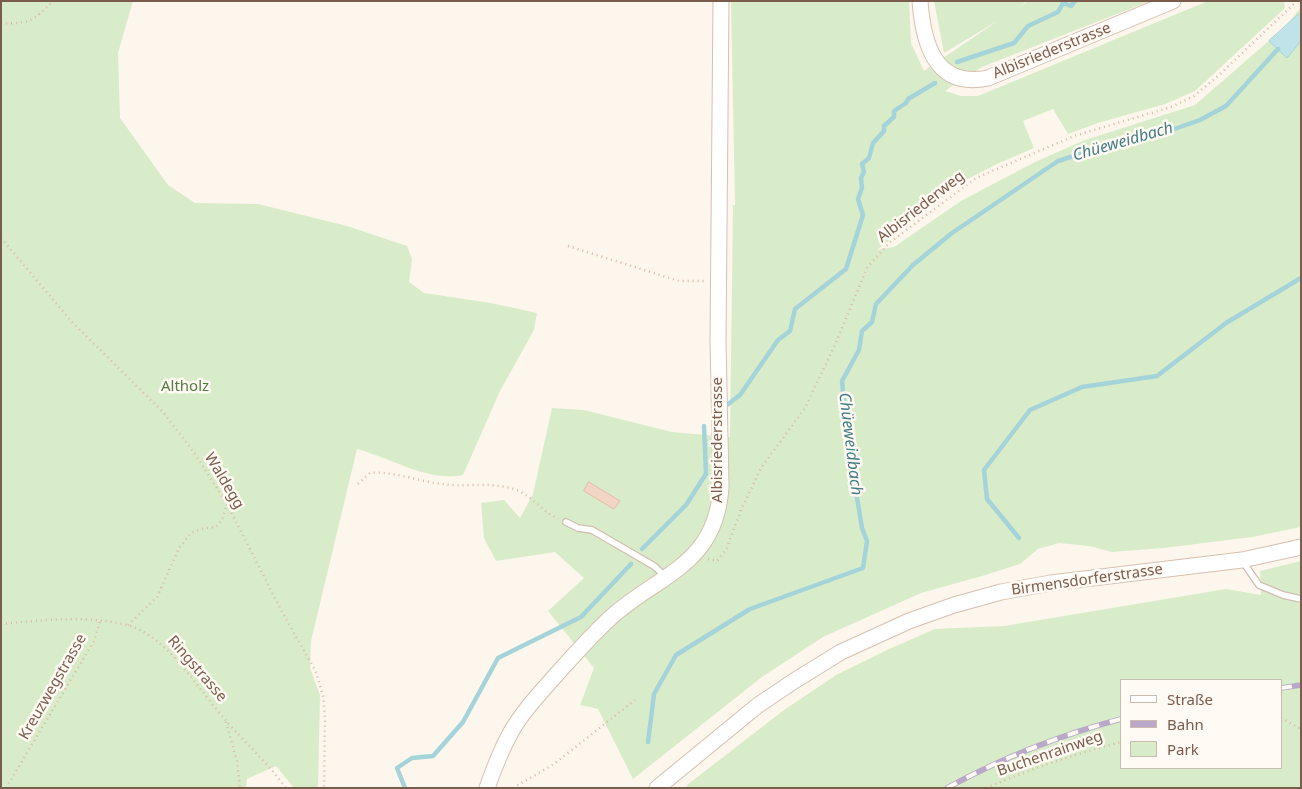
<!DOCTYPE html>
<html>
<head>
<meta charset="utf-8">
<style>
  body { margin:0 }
  #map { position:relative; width:1302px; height:789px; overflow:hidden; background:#fdf6ec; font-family:"Noto Sans",sans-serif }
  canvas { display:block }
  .frame { position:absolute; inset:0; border:2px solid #7a5c4d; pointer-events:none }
  .legend { position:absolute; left:1120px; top:679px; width:162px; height:90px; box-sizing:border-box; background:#fffaf3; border:1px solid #cabbb1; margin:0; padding:6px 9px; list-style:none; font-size:15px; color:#7a5c4d }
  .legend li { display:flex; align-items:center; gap:10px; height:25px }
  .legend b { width:25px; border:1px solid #cabbb1 }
</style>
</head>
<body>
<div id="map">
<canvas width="1302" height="789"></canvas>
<div class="frame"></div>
<ul class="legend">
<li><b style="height:6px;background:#fff"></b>Straße</li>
<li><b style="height:6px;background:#b9a8c9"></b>Bahn</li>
<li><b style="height:14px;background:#d8ecc9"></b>Park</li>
</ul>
</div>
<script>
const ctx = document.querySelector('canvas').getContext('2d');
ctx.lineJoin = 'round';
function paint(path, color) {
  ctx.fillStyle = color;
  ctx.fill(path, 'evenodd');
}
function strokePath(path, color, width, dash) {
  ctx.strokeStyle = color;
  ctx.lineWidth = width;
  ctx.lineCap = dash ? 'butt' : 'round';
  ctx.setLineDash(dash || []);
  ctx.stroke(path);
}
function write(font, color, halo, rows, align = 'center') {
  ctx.font = font + ' "Noto Sans",sans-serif';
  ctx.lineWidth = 5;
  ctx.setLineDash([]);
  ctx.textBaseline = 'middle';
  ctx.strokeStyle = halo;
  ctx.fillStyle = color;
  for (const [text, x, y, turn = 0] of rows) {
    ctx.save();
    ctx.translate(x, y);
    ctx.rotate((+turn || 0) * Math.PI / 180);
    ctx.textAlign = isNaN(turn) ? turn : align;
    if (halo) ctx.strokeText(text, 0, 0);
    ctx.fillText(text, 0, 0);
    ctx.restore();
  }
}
paint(new Path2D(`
  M 1,1 L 133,1 L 118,53 L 120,118 L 168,185 L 195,203 L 258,204 L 347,226 L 407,246 L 412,259 L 409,282 L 424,293 L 491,303 L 537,313 L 534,330 L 500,391 L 463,475 C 427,482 391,458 357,449 L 311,641 L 310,668 L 320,695 L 318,788 L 294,788 L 276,766 L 247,779 L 246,788 L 1,788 Z
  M 731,1 L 909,1 L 911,43 L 924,71 L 999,20 L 944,53 L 934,1 L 1027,1 L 1019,7 L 1029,1 L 1150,1 L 982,67 L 945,91 L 961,96 L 978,96 L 1208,1 L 1284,1 L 1285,8 L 1195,91 L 1165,104 L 1098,123 L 1068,134 L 1053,109 L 1023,121 L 1034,148 L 997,164 L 964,181 L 877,250 L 894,247 L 961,201 L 1035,162 L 1085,140 L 1195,105 L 1286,26 L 1301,7 L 1301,527 L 1252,537 L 1164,548 L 1112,552 L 1089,546 L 1059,543 L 1038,549 L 1020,564 L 982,576 L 921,593 L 823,637 L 762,677 L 633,779 L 598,709 L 580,705 L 594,668 L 548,611 L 584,578 L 555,552 L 496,561 L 484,538 L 481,503 L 504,500 L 520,518 L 533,494 L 552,408 L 584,410 L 672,432 L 730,437 L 733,205 L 735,205 Z
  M 1301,561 L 1301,788 L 687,788 L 687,785 L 784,710 L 836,675 L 889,649 L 935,629 L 1004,626 L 1226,589 L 1261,595 L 1260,571 ZM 1121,680 L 1281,680 L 1281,768 L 1121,768 Z`), '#d8ecc9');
const water = new Path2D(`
  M 1299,14 L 1301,15 L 1301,41 L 1287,58 L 1269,41 Z`);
paint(water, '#bfe3e8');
strokePath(water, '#a5d3da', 1);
strokePath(new Path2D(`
  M 957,62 L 1014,43 L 1028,26 L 1058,12 L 1063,3 L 1071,6 L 1075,1
  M 727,405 L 740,395 L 778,340 L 790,331 L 795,309 L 846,269 L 863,215 L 858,199 L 862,188 L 861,178 L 864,172 L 862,164 L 869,158 L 873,143 L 884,131 L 884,126 L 894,117 L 894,111 L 906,103 L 908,99 L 935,83
  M 1019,538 L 987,499 L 984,470 L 1030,410 L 1082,387 L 1157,376 L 1226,323 L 1301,278
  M 642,549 L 686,505 L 706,474 L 704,426
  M 648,742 L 654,694 L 676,655 L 750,609 L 863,568 L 867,541 L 862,528 L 847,437 L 842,381 L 859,350 L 862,331 L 872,322 L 876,304 L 913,265 L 952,233 L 1058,161 L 1134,137 L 1163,133 L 1200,120 L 1226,106 L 1278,49
  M 405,788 L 397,768 L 412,758 L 433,756 L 463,722 L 498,658 L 581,617 L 631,564`), '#a5d3da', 4.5);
const building = new Path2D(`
  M 589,482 L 620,501 L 614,509 L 584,491 Z`);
paint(building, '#f3d5c3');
strokePath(building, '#e6bba3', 1);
const service = new Path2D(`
  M 566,522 L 578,528 L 592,530 L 654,566 L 665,576
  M 1243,562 L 1259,585 L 1283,595 L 1301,599`);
const secondary = new Path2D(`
  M 920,1 C 923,43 935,89 988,78 L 1173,1
  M 487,788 C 494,768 501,750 511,732 C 523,711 540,693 556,675 C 573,656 590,637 608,620 C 657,574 716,567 721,487 L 718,340 L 721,1
  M 657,788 L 757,706 L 794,681 L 841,652 L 909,621 L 954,605 L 1001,592 L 1051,583 L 1242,560 L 1301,547`);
strokePath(service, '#d1beb0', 8);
strokePath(secondary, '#d6c0b0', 17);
strokePath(new Path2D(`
  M 1,23 C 30,24 33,21 53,1
  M 1,238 L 72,322 L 163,412 L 195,454 L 227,504 L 281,610 L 316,672 L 323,696 L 325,718 L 324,788
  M 568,246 L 679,281 L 704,281
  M 358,484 L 370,473 C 394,471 417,481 441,484 C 467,488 496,480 521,492 C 534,499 544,512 558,519
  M 708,559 L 717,561 L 726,550 L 741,510 L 761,468 L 805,408 L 834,347 L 867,268 L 889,243 L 976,178 L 1074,136 L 1171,107 L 1194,96 L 1218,76 L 1297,1
  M 1,624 C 43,620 85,615 127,625 C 166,634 201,693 227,722 C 247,744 268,764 286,788
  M 128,625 L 157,597 L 179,548 L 191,533 L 204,528 L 216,527 L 222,520 L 227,504
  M 1281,718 L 1301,729
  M 226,722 L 237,761 L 240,788
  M 6,788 L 94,641 L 100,621
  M 513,788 L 554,764 L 635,700
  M 986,788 C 1030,769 1075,754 1121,742`), '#d9b8a5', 2.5, [1, 4]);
strokePath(service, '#fff', 5.5);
strokePath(secondary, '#fff', 15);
const rail = new Path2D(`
  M 1281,688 L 1301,685
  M 947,788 C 1002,758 1060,735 1121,719`);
strokePath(rail, '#b9a8c9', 5.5);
strokePath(rail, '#fffaf3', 4, [11]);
write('15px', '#7a5c4d', '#fffaf3', [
  ["Albisriederstrasse",1052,51,-22],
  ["Albisriederweg",921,207,-38],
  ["Albisriederstrasse",718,440,-90],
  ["Waldegg",224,481,59],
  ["Birmensdorferstrasse",1087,580,-8],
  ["Ringstrasse",197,669,49],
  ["Kreuzwegstrasse",53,687,-60],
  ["Buchenrainweg",1050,754,-19]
]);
write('15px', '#537a41', '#fffaf3', [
  ["Altholz",185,387]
]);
write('italic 16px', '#437c86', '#fffaf3', [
  ["Chüeweidbach",1123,142,-16],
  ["Chüeweidbach",850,444,83]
]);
</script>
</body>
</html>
